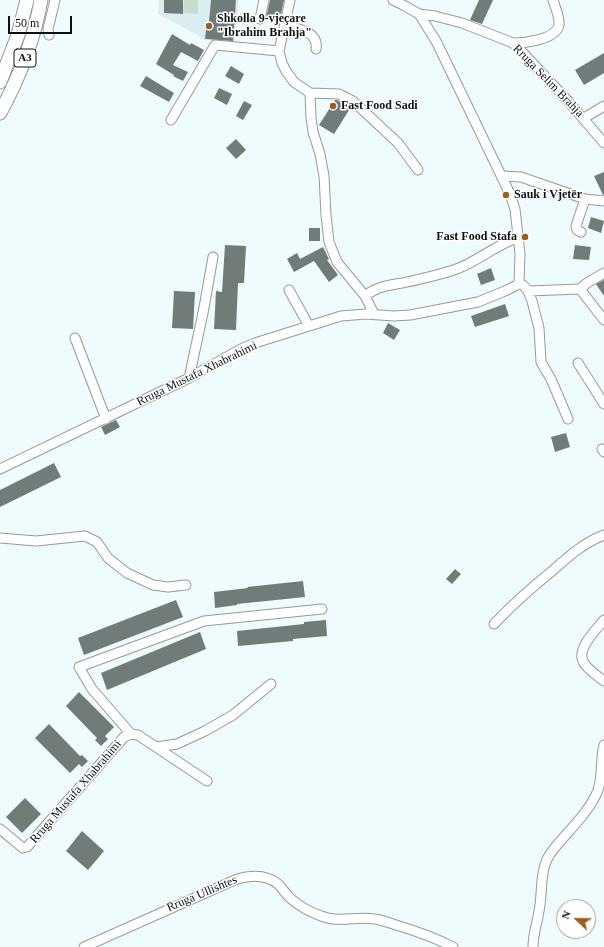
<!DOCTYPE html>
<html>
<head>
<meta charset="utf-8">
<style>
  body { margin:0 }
  #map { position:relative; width:604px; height:947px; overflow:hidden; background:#f0fbfd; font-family:Georgia,serif }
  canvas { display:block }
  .north { position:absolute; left:556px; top:899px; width:40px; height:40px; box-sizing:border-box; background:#fff; border:1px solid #9e9fa0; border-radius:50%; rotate:292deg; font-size:11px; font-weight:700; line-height:16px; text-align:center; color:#0d1011 }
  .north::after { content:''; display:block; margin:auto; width:14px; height:18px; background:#9a5e20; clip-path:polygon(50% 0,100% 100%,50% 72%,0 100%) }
  .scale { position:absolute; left:8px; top:16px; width:64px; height:18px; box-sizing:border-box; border:2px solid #0d1011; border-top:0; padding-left:5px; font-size:12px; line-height:14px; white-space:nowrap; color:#0d1011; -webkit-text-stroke:3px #fff; paint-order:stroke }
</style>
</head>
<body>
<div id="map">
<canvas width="604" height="947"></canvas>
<div class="north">N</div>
<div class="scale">50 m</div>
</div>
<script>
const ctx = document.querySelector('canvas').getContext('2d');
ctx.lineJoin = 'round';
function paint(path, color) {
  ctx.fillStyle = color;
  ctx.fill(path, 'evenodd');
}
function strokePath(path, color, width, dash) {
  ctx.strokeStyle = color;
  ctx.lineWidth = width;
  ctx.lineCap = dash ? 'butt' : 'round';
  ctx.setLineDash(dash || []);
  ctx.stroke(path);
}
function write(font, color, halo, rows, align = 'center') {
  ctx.font = font + ' Georgia,serif';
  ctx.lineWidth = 3;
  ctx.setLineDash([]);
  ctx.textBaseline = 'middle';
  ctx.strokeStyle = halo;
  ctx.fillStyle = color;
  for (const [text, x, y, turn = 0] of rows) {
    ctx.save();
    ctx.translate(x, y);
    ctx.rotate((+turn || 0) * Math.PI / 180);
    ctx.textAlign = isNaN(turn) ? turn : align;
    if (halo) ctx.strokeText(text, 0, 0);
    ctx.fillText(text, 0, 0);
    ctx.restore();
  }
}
paint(new Path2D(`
  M 159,0 L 239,0 L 235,44 L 205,39 L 158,14 Z`), '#daedf1');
paint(new Path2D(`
  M 184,0 L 198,0 L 198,14 L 183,13 Z`), '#c8dccb');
paint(new Path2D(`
  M 164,0 L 183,0 L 183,14 L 164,13 Z
  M 211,0 L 236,0 L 233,41 L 205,39 L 207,22 L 209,22 Z
  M 270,0 L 284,0 L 281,14 L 277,13 L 275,21 L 266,18 Z
  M 479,0 L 493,0 L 482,24 L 470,20 Z
  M 172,34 L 190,45 L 191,43 L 204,50 L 198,61 L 181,52 L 173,65 L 188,72 L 183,81 L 173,76 L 174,75 L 156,64 Z
  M 604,53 L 604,73 L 584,85 L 575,70 Z
  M 231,66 L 244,74 L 239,84 L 225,76 Z
  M 146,76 L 174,93 L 169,102 L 140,86 Z
  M 219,88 L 232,94 L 227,105 L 214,98 Z
  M 335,100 L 337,100 L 351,107 L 334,134 L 319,125 Z
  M 244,101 L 252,105 L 243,120 L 236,116 Z
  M 236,139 L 246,150 L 236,159 L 226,148 Z
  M 604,172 L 604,195 L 603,195 L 594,176 Z
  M 591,217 L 604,221 L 601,233 L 588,228 Z
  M 309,228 L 320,228 L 320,241 L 309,241 Z
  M 225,245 L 246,246 L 244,283 L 238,283 L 236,330 L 214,329 L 216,291 L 222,292 Z
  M 575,245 L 591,247 L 589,260 L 573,259 Z
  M 323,247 L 329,259 L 327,260 L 338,275 L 329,282 L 314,261 L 294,272 L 287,259 L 297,253 L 300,259 Z
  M 491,268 L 495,280 L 481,285 L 477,274 Z
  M 604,280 L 604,296 L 596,284 Z
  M 174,291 L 195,292 L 193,329 L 172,328 Z
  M 505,304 L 509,316 L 475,327 L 471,316 Z
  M 388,323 L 400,330 L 394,340 L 383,333 Z
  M 116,420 L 120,427 L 105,435 L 101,427 Z
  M 566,433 L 570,447 L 555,452 L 551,437 Z
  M 54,463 L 61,477 L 0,507 L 0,490 Z
  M 455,569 L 461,574 L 452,584 L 446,579 Z
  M 303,581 L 305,597 L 237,604 L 237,605 L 215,608 L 214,592 L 248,588 L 247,587 Z
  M 176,600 L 183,617 L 84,655 L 78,638 Z
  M 326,620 L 327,636 L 293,639 L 293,641 L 238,646 L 237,631 L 304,624 L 304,622 Z
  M 200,632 L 206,649 L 107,690 L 101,673 Z
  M 79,692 L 114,727 L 105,736 L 108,739 L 101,746 L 95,740 L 97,738 L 66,706 Z
  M 49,724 L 80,756 L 82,755 L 88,761 L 82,767 L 79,764 L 70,773 L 35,738 Z
  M 25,798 L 41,814 L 22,833 L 6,817 Z
  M 82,831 L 104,851 L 88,870 L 66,851 Z`), '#717b78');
const minor = new Path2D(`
  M 290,0 L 279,51 L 282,63 L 286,71 L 294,82 L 310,93 L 339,94 L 353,101 L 398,143 L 418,170
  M 393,0 L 405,6 L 419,14 L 435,16 L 462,23 L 513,43 L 526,56 L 568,101 L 604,143
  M 419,14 L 436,41 L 510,194 L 515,209 L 520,254 L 519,284
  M 260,19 L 264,0
  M 285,25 C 298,29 319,31 316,49
  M 49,35 L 48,29 L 55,0
  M 513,43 C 524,43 556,40 559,25 C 560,17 555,7 553,0
  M 310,93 L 311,118 L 313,132 L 320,154 L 324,176 L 326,215 L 329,242 L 337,262 L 365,296 L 374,314
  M 584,118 L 604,106
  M 171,120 L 215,45 L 279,51
  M 502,176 L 521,177 L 585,199 L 604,201
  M 581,232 L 577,230 L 576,226 L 585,199
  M 519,284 L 523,285 L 528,291 L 532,301 L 539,328 L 541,362 L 551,379 L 568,419
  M 580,289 L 604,320
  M 289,290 L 309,326
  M 528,291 L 580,289 L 587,283 L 604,273
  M 365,296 C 376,287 389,285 402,283 C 421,279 441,275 459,268 C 479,260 496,245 517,238
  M 75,338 L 106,419
  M 578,363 L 604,404
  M 189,378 L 203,313 L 213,257
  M 602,449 L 604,452
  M 0,469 L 189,378 L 241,349 L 255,343 L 341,316 L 366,314 L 394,316 L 410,315 L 478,302 L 505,291 L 519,284
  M 0,538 L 36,541 L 85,536 L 97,542 L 108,558 L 127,573 L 153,585 L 168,587 L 186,585
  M 604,620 C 596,630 577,648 583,661 C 586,669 598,676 604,681
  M 494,624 C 512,605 531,588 551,572 C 568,557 583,543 604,535
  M 131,734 L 92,689 L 79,667 L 204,621 L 322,609
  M 156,747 L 177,744 L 205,731 L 233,715 L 271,684
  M 0,829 L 23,848 L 27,847 L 124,737 L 131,734 L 138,735 L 207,781
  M 84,947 L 237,879 C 251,875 266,874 278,884 C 282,888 285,893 290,898 C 299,906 310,912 321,916 C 339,923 357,916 375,919 C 382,920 389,923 396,925 C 416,931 434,937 453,947
  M 533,947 C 533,934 537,924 539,911 C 543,892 539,871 550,854 C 564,834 589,814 598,790 C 603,775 600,760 604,745`);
const highway = new Path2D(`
  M 0,82 L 18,35 L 27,0
  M 0,113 C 19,78 34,40 41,0`);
strokePath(minor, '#919b9d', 11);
strokePath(highway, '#919b9d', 15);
strokePath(minor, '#fff', 9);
strokePath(highway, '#fff', 13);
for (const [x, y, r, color] of [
  [209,26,4,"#9a5e20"],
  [333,106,4,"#9a5e20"],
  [506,195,4,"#9a5e20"],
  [525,237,4,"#9a5e20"]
]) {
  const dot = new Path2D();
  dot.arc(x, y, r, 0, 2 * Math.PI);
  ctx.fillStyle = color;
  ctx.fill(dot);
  strokePath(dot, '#fff', 1.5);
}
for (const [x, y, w] of [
  [25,58,22]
]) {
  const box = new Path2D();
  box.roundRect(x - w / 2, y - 9, w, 18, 3);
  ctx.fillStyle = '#fff';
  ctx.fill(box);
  strokePath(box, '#0d1011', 1);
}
write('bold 11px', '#0d1011', null, [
  ["A3",25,58]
]);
write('bold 12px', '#0d1011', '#fff', [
  ["Shkolla 9-vjeçare",217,19],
  ["\"Ibrahim Brahja\"",217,33],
  ["Fast Food Sadi",341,106],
  ["Sauk i Vjetër",514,195],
  ["Fast Food Stafa",517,237,"right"]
], 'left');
write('12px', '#0d1011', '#fff', [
  ["Rruga Selim Brahja",548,81,46],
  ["Rruga Mustafa Xhabrahimi",197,374,-26],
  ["Rruga Mustafa Xhabrahimi",76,792,-49],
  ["Rruga Ullishtes",202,894,-23]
]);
</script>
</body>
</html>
